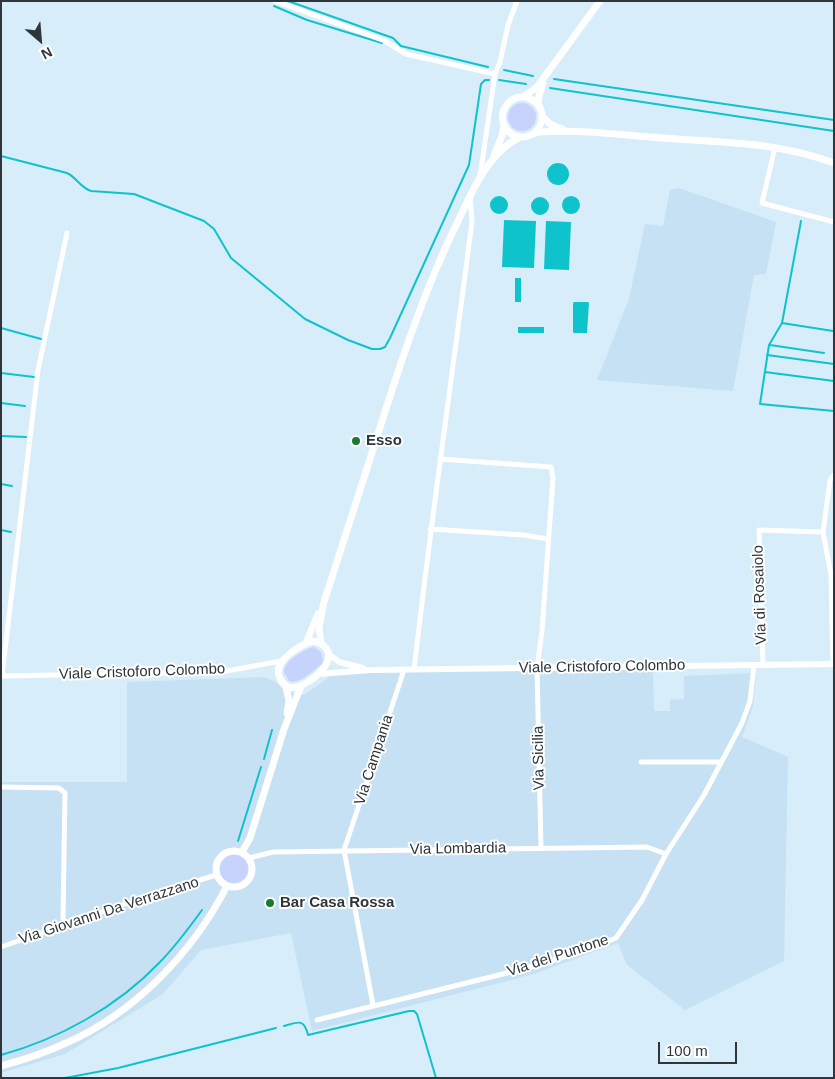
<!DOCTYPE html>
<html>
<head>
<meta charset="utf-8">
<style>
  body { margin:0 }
  #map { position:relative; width:835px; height:1079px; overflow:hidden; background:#d8edfa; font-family:Helvetica,sans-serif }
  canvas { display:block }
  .frame { position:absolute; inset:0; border:2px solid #2e363b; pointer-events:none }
  .north { position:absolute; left:15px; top:15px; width:50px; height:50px; -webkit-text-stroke:4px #fff; paint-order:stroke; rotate:153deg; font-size:14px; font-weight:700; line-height:20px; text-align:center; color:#2e363b }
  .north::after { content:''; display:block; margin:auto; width:18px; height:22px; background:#2e363b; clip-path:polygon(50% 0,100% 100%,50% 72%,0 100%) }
  .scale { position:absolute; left:658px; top:1042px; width:79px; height:22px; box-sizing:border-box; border:2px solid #2e363b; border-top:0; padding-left:6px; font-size:15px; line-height:18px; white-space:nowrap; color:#2e363b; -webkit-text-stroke:4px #fff; paint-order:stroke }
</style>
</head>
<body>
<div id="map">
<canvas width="835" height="1079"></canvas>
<div class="frame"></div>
<div class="north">N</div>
<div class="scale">100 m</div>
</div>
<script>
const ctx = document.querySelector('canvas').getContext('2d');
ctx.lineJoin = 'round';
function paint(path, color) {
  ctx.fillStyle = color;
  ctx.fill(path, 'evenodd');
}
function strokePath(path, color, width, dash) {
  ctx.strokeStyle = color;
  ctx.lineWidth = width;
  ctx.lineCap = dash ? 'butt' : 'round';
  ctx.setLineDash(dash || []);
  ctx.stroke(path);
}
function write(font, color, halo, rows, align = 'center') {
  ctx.font = font + ' Helvetica,sans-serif';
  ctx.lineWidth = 4;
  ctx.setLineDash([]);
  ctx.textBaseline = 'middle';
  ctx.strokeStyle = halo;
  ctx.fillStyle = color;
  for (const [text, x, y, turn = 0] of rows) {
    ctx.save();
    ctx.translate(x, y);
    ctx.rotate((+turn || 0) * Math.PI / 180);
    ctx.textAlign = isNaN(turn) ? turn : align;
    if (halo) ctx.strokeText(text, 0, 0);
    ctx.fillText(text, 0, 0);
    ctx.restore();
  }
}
paint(new Path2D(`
  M 679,188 L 776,222 L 766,274 L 754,275 L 733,391 L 597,380 L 629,299 L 645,224 L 663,226 L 670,190 Z
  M 653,667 L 654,711 L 670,711 L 670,700 L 684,699 L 684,676 L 756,673 L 753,707 L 742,737 L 788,757 L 784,961 L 685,1010 L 627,965 L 618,943 L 534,974 L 312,1031 L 291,933 L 201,950 L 163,994 L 65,1054 L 1,1073 L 1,782 L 127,782 L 127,682 L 265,677 L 276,682 L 285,692 L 304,695 L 335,673 Z`), '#c5e1f3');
paint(new Path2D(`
  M508 117a14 14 0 1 1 28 0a14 14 0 1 1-28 0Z
  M 314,647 L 321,652 L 323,660 L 322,664 C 313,670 300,685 289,681 L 284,672 C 284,661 304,649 314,647 Z
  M220 869a14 14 0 1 1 28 0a14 14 0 1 1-28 0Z`), '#c7d3fd');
paint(new Path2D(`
  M547 174a11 11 0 1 1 22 0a11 11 0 1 1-22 0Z
  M562 205a9 9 0 1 1 18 0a9 9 0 1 1-18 0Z
  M490 205a9 9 0 1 1 18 0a9 9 0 1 1-18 0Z
  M531 206a9 9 0 1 1 18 0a9 9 0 1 1-18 0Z
  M 504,220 L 536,221 L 534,268 L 502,267 Z
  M 546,221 L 571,222 L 569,270 L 544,269 Z
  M 515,278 L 521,278 L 521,302 L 515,302 Z
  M 574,302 L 588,302 L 589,303 L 587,333 L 574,333 L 573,332 L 573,303 Z
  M 518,327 L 544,327 L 544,333 L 518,333 Z`), '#0fc3cc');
strokePath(new Path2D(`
  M 288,1 L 393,38 L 401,46 L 488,67
  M 274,6 L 307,20 L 382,43
  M 504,70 L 533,76
  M 554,79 L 834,120
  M 499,80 L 526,84
  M 550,88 L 834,131
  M 1,156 L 67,173 C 76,177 81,188 91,191 L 134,194 L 204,221 L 214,229 L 231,258 L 305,319 L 348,340 L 372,349 L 380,349 L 385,347 L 390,338 L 469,165 L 481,84 L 485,80 L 489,80
  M 801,221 L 782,323 L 769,345 L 760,404 L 834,411
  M 782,323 L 833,331
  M 1,328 L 41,339
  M 770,345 L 824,353
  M 767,355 L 834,364
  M 765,372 L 834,381
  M 1,373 L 34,377
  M 1,403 L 25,406
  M 1,436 L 26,437
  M 1,484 L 12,486
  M 1,530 L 11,532
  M 264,759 L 272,730
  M 238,841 L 261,767
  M 284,1026 C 298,1022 304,1018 308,1035 L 409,1011 L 414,1011 L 417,1014 L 436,1078
  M 1,1055 C 59,1039 117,1007 159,963 C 175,947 189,928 202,910
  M 65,1078 L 118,1068 L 276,1028`), '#0fc3cc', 2);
strokePath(new Path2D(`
  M 275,1 L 385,41 L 406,54 L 495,74
  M 775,147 L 762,203 L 834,222
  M 480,176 L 495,74 L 500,62 L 508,25 L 517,1
  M 440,459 L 551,467 L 553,478 L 542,631 L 537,668 L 541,848
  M 430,529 L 524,535 L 548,539
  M 833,664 L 831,575 L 823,532 L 830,480 L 834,475
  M 763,665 L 759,530 L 823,532
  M 414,670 C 431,520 453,371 472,221 L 470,197
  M 1,676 L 221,672 L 281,661
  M 2,676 L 38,370 L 67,233
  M 641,762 L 721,762
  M 1,787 L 59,788 L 65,793 L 63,918 L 65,924
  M 249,858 L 273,852 L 647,847 L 666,854
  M 1,947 L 148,896 L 216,875
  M 373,1005 L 344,850 L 404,670
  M 317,1020 L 527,968 L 577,953 L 616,938 L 642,900 L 666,854 L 704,795 L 742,723 L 750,701 L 754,665`), '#fff', 5);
strokePath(new Path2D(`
  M 329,654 L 339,662 L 363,668
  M 318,674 L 371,670 L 834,664`), '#fff', 6);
strokePath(new Path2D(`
  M 523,97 L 537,87 L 600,1
  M 538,105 L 539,96 L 543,83
  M 542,116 L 550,124 L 564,130
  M 535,133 C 557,108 522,83 506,106 C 497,118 506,136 521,137 C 528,138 532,133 539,132 C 555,131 572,131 589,132 C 618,134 647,137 676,139 C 730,142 783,144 834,163
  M 494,155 L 502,136 L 504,125
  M 314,641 C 353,653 304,692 289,687 C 283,685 281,681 279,676 C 274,660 301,644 314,641 Z
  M 306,643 L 318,614
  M 321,643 L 319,627 L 324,602 C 339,556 354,509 369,462 C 395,380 420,298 458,221 C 473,190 488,153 520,137
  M 286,686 L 289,701 L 287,713
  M216 869a18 18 0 1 1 36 0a18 18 0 1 1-36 0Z
  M 242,852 L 250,838 L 284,729 L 301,686
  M 1,1066 C 23,1060 45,1053 66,1043 C 135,1013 193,952 227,886`), '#fff', 7);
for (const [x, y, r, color] of [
  [356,441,5,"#187b2d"],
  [270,903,5,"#187b2d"]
]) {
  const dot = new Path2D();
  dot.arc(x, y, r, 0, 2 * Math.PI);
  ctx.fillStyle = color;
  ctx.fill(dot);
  strokePath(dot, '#fff', 2);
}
write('bold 15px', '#2e363b', '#fff', [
  ["Esso",366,441],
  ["Bar Casa Rossa",280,903]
], 'left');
write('15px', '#2e363b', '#fff', [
  ["Via di Rosaiolo",760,595,-92],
  ["Viale Cristoforo Colombo",602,667,-1],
  ["Viale Cristoforo Colombo",142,672,-2],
  ["Via Sicilia",539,758,-91],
  ["Via Campania",374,760,-72],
  ["Via Lombardia",458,849,-1],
  ["Via Giovanni Da Verrazzano",109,911,-18],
  ["Via del Puntone",558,956,-18]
]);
</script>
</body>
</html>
